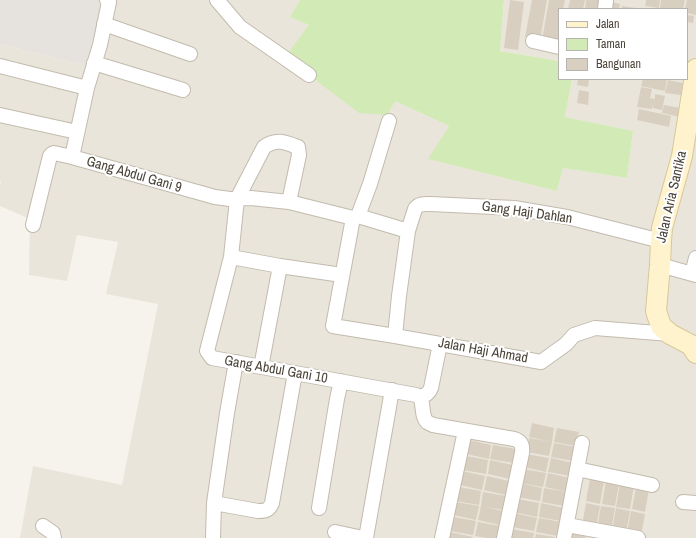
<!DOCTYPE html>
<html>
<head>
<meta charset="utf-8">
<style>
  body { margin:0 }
  #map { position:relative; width:696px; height:538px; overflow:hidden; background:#f6f3ec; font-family:"Archivo Narrow",sans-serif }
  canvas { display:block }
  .legend { position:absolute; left:558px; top:8px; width:130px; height:72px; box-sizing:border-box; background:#fff; border:1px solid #b7b4b0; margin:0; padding:5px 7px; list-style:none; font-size:12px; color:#4b4439 }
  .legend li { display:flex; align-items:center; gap:8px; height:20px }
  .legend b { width:20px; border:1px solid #b7b4b0 }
</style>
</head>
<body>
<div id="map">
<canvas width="696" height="538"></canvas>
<ul class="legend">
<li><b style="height:5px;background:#fff3cd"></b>Jalan</li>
<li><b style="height:11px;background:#d2eab5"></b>Taman</li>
<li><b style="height:11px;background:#d8cfc1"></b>Bangunan</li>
</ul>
</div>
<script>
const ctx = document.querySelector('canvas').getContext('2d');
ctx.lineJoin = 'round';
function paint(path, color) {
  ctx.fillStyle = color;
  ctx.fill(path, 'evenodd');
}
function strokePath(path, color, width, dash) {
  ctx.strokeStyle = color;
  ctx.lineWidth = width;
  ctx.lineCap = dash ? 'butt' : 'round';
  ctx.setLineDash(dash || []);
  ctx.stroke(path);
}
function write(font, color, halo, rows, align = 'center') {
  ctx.font = font + ' "Archivo Narrow",sans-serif';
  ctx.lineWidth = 4;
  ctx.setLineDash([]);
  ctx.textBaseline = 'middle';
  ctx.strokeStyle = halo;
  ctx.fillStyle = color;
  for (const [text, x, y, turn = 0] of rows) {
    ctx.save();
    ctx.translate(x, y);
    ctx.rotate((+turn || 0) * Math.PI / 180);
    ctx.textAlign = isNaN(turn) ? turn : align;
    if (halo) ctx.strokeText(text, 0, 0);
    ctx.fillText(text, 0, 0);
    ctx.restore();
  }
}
paint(new Path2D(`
  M 108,0 L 300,0 L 291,17 L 309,25 L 395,101 L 449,126 L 429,159 L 557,191 L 563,168 L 627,178 L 633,131 L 565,117 L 572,79 L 687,79 L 687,9 L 559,9 L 559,61 L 500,51 L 504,0 L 696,0 L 696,538 L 20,538 L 33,466 L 122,485 L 158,304 L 106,294 L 118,242 L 77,235 L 67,281 L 29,275 L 30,219 L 0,206 L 0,185 L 1,181 L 0,181 L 0,44 L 94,68 Z`), '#eae5da');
paint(new Path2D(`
  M 0,0 L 108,0 L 94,68 L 0,44 Z`), '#e6e2dd');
paint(new Path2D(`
  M 300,0 L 504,0 L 500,51 L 559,61 L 559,79 L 572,79 L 565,117 L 633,131 L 627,178 L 563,168 L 557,191 L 428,159 L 449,126 L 395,101 L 387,115 L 359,113 L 285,57 L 309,25 L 290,17 Z`), '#d2eab5');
paint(new Path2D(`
  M 510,0 L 524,2 L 518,50 L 504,48 Z
  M 532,0 L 547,0 L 540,40 L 525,37 Z
  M 549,0 L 565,0 L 563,9 L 559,9 L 559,30 L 557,43 L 542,40 Z
  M 570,0 L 585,0 L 583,9 L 568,9 Z
  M 586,0 L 602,0 L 600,9 L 585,9 Z
  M 646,0 L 660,0 L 659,8 L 645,6 Z
  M 661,0 L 685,0 L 683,9 L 660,8 Z
  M 687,0 L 696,0 L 696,15 L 687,13 L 687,9 L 685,9 Z
  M 607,1 L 620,4 L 619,9 L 605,9 Z
  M 622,6 L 636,8 L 636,9 L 622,9 Z
  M 687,15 L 694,16 L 693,23 L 687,22 Z
  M 578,79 L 589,79 L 588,87 L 577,85 Z
  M 643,79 L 667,79 L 665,91 L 641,86 Z
  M 668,80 L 683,83 L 681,95 L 665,93 Z
  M 641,87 L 652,89 L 650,98 L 655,99 L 655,94 L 665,96 L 662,110 L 653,108 L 653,103 L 652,109 L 637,107 Z
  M 579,90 L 589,92 L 588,105 L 577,103 Z
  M 664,105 L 681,108 L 680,117 L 662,113 Z
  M 639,109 L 671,116 L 669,127 L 637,120 Z
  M 532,423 L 554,428 L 552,442 L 529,437 Z
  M 557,428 L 579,432 L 576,446 L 554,442 Z
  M 529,438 L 552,442 L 549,456 L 527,452 Z
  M 469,440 L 491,445 L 489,459 L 466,454 Z
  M 554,443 L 576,447 L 573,461 L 551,457 Z
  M 493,445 L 516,449 L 513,463 L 490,459 Z
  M 526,454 L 549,458 L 546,472 L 524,467 Z
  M 466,456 L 488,460 L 486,474 L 463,470 Z
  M 551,458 L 573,463 L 570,476 L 548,472 Z
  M 490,460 L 513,465 L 510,479 L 488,474 Z
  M 523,469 L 546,473 L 543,487 L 521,483 Z
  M 462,471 L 485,476 L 482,490 L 460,485 Z
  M 548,473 L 570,478 L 568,492 L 545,487 Z
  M 487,476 L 509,481 L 506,495 L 484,490 Z
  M 590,479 L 604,481 L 600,504 L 586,501 Z
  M 606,481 L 619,484 L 615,506 L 602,504 Z
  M 520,483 L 542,488 L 540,501 L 517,497 Z
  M 620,484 L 634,486 L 630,509 L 616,507 Z
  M 459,487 L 481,491 L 479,505 L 456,501 Z
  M 636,487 L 649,489 L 645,512 L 632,509 Z
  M 544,488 L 567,492 L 564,506 L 542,502 Z
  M 483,492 L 506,496 L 503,510 L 481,506 Z
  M 517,499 L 539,503 L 537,517 L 514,512 Z
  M 456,502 L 479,506 L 476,520 L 454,515 Z
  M 541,503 L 564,508 L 561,521 L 539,517 Z
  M 586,503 L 600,506 L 596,528 L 582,526 Z
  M 481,506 L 503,511 L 500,525 L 478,520 Z
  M 601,506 L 615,508 L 611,531 L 597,529 Z
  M 616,508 L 630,511 L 626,534 L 612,531 Z
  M 631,511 L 645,514 L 641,536 L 627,534 Z
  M 514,513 L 537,518 L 534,531 L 512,527 Z
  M 453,517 L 476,521 L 473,535 L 450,531 Z
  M 539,518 L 561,522 L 558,536 L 536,532 Z
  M 478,522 L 500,526 L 498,538 L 487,538 L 475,536 Z
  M 511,529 L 534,533 L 533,538 L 509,538 Z
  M 572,530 L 586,533 L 585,538 L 571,538 Z
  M 450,532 L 473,537 L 472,538 L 449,538 Z
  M 536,534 L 555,537 L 555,538 L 535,538 Z`), '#d8cfc1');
const street = new Path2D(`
  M 107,0 L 109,2 L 100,45 L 87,88 L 72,157 L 215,197 L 230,199 L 251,198 L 289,202 L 353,218 L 358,216 L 370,184 L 389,121
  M 217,0 L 240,27 L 309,75
  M 605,9 L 606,1
  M 104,24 L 190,54
  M 533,41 L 559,47
  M 94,63 L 183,90
  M 0,66 L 87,88
  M 0,115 L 77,132
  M 289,202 L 299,155 L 298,147 C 285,142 276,138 264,147 L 237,199 L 231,257 L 207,351 L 212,358 L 416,395 L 420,397
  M 358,216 L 408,231 L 399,296 L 395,336
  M 353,218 L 333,326 L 395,336 L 541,362 L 566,344 L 574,335 L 595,328 L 670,334
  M 33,225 L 50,156 L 52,154 L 54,153 L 72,157
  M 408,231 L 415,209 C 419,203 425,204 431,204 L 514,208 L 567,217 L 661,241
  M 231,257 L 280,266 L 342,275
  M 660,265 L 696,275
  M 692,274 L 696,258
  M 261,367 L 280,266
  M 420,397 C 424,404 421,416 427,422 C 429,423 431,424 433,425 L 514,439 C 521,441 523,445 522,453 L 504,538
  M 420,397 C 425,396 429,393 431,388 L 440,344
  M 577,469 L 652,485
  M 683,502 L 696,503
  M 214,503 L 258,511 C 266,511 269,510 272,503 L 295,373
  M 319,508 L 337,399 L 341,381
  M 567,525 L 638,538
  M 43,526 L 53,533 L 54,538
  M 335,532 L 363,538
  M 213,538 L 214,503 L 227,413 L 236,362
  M 366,538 L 392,390
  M 442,538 L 465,431
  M 564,538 L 582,443`);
const secondary = new Path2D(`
  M 696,69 L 682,156 L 662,228 L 661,241 L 660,265 L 656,311 L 661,326 L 670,334 L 691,345 L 696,353`);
strokePath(street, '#c2bbae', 16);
strokePath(secondary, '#d6c79b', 22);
strokePath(street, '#fff', 14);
strokePath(secondary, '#fff3cd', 20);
write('14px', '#4b4439', '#fff', [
  ["Gang Abdul Gani 9",134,175,16],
  ["Jalan Aria Santika",672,197,-77],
  ["Gang Haji Dahlan",527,213,8],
  ["Jalan Haji Ahmad",483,351,10],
  ["Gang Abdul Gani 10",276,370,10]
]);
</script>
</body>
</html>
